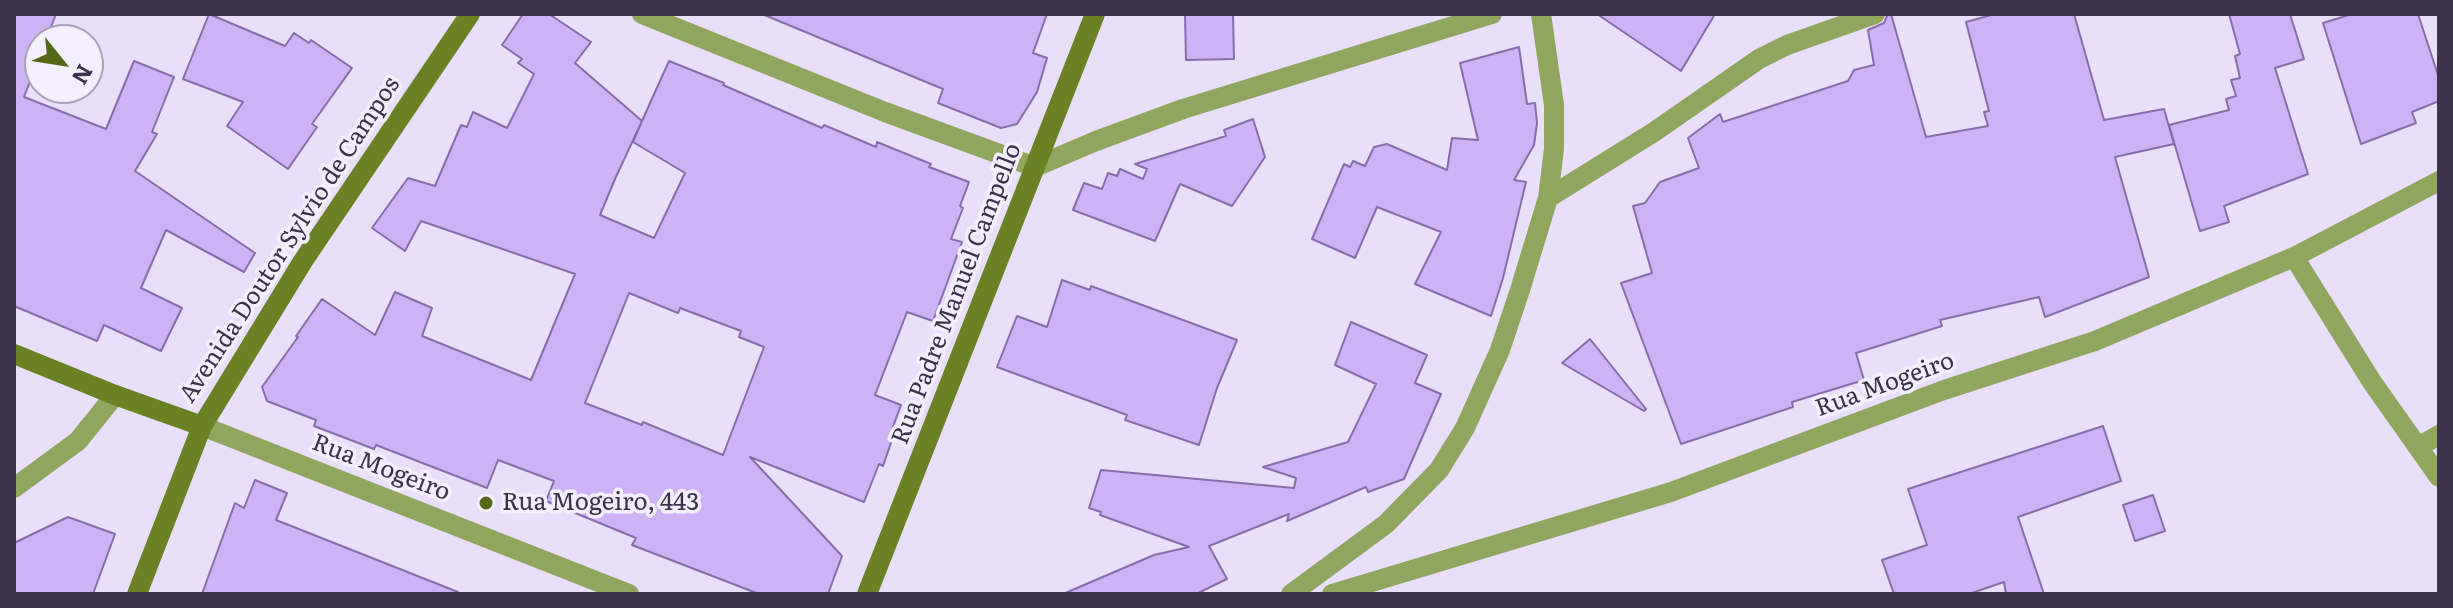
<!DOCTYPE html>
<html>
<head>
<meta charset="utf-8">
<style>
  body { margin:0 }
  #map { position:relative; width:2453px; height:608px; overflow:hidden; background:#e9dffa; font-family:Literata,serif }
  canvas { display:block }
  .frame { position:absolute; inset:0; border:16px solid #3c324c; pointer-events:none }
  .north { position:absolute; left:24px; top:24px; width:80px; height:80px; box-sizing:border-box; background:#f4effc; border:2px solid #aaa3b6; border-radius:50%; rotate:120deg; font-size:22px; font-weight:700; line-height:32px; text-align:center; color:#3c324c }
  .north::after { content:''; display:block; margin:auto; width:28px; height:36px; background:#556815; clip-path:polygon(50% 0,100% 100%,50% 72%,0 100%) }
</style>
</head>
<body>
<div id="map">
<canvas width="2453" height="608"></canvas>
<div class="frame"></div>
<div class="north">N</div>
</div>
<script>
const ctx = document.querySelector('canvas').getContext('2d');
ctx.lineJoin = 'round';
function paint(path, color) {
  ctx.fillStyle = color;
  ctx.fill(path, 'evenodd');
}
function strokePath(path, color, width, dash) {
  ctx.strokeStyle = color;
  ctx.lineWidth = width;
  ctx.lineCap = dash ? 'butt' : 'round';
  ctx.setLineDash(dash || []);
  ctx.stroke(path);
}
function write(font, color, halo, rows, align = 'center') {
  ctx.font = font + ' Literata,serif';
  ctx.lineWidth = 7;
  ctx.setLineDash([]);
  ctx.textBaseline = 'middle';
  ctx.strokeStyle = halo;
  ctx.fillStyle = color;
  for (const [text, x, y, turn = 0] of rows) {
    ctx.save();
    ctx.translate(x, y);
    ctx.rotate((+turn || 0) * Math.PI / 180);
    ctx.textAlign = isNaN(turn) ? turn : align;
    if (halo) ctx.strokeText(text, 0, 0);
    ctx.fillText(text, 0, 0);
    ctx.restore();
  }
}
const building = new Path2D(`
  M 14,14 L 56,14 L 46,40 L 40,40 L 40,56 L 24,97 L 106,129 L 134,61 L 174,77 L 152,132 L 157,134 L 135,171 L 255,253 L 244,272 L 166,230 L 141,288 L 182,308 L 161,351 L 104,325 L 97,341 L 14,306 Z
  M 209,14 L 285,46 L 294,33 L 309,43 L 311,40 L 352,68 L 312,124 L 317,127 L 288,169 L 227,126 L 243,102 L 183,79 Z
  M 523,14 L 549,14 L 591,42 L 575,63 L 642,121 L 669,61 L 724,83 L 723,85 L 822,128 L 824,125 L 876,147 L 877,142 L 931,164 L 929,167 L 969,182 L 960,206 L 963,208 L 951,239 L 962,242 L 933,321 L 907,312 L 875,395 L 901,405 L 891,432 L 894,434 L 883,466 L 879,464 L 864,502 L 750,457 L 842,556 L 828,594 L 759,594 L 632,545 L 636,538 L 546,501 L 554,481 L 498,460 L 487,488 L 376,445 L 374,449 L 314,426 L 316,420 L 267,401 L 262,387 L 298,337 L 296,336 L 322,299 L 375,335 L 395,292 L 432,308 L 422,336 L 531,380 L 575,274 L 421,221 L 405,251 L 372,228 L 408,178 L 435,186 L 461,125 L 467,127 L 473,112 L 507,128 L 534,74 L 518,63 L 522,59 L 502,45 ZM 642,121 L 633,142 L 685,173 L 654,238 L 600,215 L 615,179 ZM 629,293 L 678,313 L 680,308 L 741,331 L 739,337 L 764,347 L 723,455 L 643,422 L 642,425 L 585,403 Z
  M 762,14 L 1047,14 L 1033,53 L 1047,58 L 1037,92 L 1017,124 L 1001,128 L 938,103 L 943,89 Z
  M 1185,14 L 1233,14 L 1234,59 L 1186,60 Z
  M 1597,14 L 1715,14 L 1681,71 Z
  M 1888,14 L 1891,14 L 1926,137 L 1988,126 L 1984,112 L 1989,111 L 1966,22 L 1995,14 L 2074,14 L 2104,120 L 2164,109 L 2174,144 L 2115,157 L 2149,277 L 2045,317 L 2039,297 L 1940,320 L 1942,326 L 1856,353 L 1864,380 L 1792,402 L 1793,407 L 1681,444 L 1621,283 L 1652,273 L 1633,206 L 1645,203 L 1660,182 L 1699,168 L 1688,138 L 1720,114 L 1723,122 L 1848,81 L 1854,70 L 1874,65 L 1868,30 L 1884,23 Z
  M 2229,14 L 2290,14 L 2304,59 L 2275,68 L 2308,174 L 2224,206 L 2229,222 L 2200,231 L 2169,125 L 2229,110 L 2226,99 L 2236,96 L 2231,80 L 2240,78 L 2235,56 L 2240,54 Z
  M 2352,14 L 2418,14 L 2439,78 L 2439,101 L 2412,112 L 2416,123 L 2361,144 L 2323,23 Z
  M 1519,47 L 1527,104 L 1535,103 L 1537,123 L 1534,145 L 1514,180 L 1526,182 L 1503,278 L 1491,316 L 1415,284 L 1441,232 L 1377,207 L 1355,258 L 1312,239 L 1344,164 L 1350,167 L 1353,161 L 1365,166 L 1374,147 L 1387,144 L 1447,170 L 1452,138 L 1478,140 L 1460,63 Z
  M 1253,119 L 1265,157 L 1232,206 L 1180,184 L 1155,241 L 1073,210 L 1084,183 L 1102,189 L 1108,173 L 1117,176 L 1120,169 L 1143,179 L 1147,169 L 1135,164 L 1226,136 L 1224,130 Z
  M 1062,280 L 1090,290 L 1091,286 L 1237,340 L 1217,388 L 1199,445 L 1125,420 L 1127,415 L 997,367 L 1017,316 L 1047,327 Z
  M 1351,322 L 1427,355 L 1415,383 L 1441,394 L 1404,479 L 1368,492 L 1366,487 L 1287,521 L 1289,514 L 1209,546 L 1227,579 L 1196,594 L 1063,594 L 1154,555 L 1189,547 L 1100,515 L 1101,512 L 1089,508 L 1101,470 L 1294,488 L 1296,478 L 1263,467 L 1348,442 L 1376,384 L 1335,365 Z
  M 1590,339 L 1646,409 L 1644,411 L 1562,363 Z
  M 2103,426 L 2121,481 L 2018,517 L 2044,594 L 2006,594 L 2004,582 L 1969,594 L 1894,594 L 1882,560 L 1927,545 L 1908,489 Z
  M 255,480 L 287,493 L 276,520 L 458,592 L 458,594 L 202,594 L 235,503 L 244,508 Z
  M 2153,495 L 2165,531 L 2135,541 L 2123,505 Z
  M 68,517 L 115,534 L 93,594 L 14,594 L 14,543 Z`);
paint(building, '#cdb3f6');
strokePath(building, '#876eaa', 2);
strokePath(new Path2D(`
  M 642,14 L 885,112 L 1035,167 L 1096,141 L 1183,109 L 1492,14
  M 1548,198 L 1654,132 L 1759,59 L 1787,45 L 1875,14
  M 2294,257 L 2372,382 L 2439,477
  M 202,426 L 629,594
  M 2418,447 L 2439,435
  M 14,488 L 78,441 L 115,395
  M 1291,594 L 1386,524 L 1439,470 L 1465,428 L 1500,350 L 1520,290 L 1548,198 L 1554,149 L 1554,105 L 1541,14
  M 1332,594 L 1671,492 L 1944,390 L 2095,341 L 2294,257 L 2439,181`), '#90a55d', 20);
strokePath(new Path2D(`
  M 14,354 L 115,395 L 202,426
  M 137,594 L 202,426 L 303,261 L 470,14
  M 867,594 L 1095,14`), '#6b8224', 20);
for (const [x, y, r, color] of [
  [486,503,8,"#556815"]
]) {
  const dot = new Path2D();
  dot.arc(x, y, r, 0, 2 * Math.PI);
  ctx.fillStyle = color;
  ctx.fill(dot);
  strokePath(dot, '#f4effc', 3);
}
write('24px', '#3c324c', '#f4effc', [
  ["Avenida Doutor Sylvio de Campos",290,240,-57],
  ["Rua Padre Manuel Campello",957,294,-69],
  ["Rua Mogeiro",1885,385,-20],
  ["Rua Mogeiro",381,468,21]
]);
write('24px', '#3c324c', '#f4effc', [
  ["Rua Mogeiro, 443",502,503]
], 'left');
</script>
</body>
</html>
